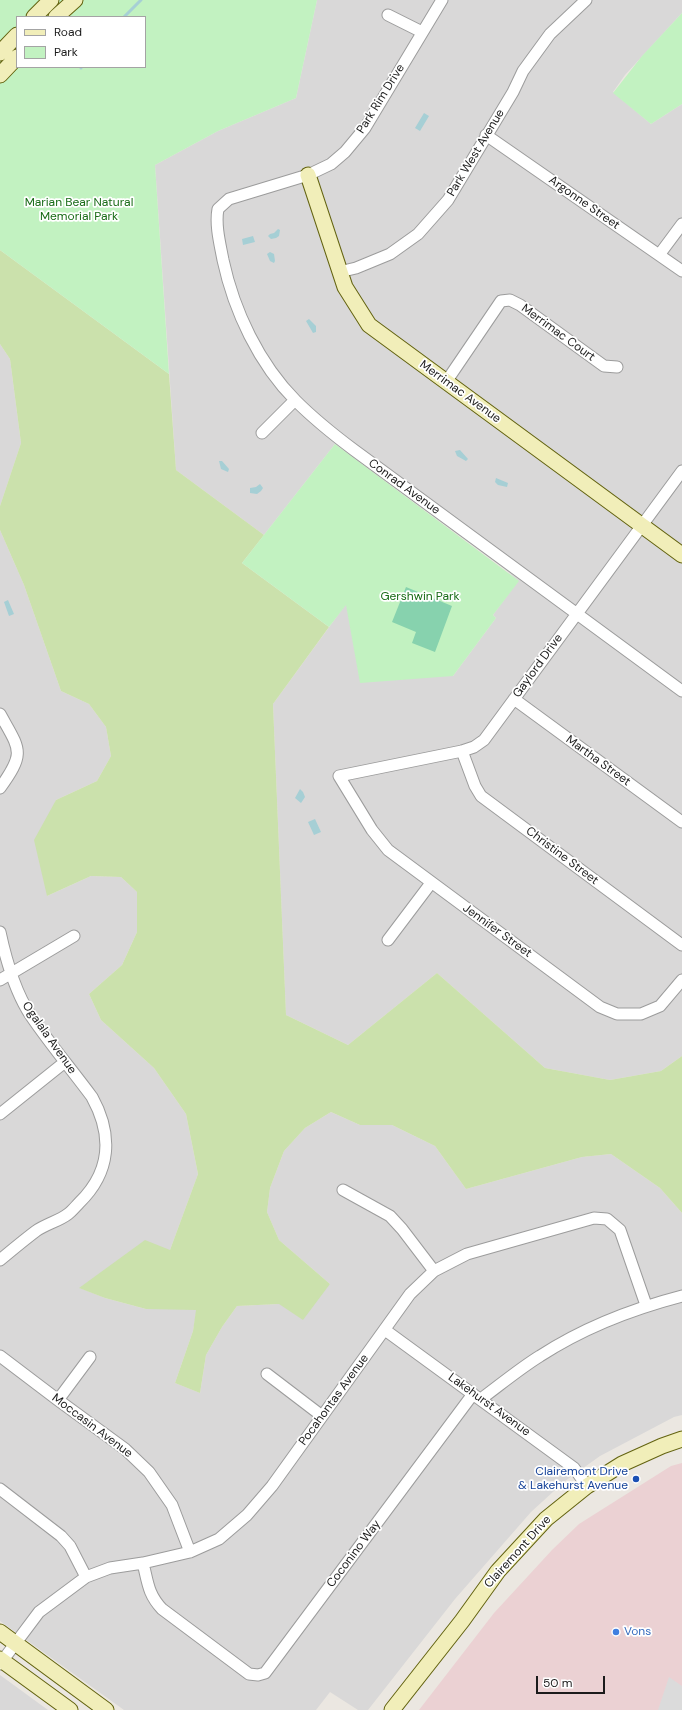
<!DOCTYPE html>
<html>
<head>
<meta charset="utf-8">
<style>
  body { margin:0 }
  #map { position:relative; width:682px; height:1710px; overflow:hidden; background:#ebe7e1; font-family:"DM Sans",sans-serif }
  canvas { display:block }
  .legend { position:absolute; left:16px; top:16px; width:130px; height:52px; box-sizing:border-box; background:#fff; border:1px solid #a4a4a4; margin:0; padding:5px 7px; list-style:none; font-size:12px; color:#1b1b1b }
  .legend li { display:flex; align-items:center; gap:8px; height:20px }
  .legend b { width:20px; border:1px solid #a4a4a4 }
  .scale { position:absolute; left:536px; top:1676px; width:69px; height:18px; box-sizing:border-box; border:2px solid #1b1b1b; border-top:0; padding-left:5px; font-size:12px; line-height:14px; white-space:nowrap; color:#1b1b1b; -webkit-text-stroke:3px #fff; paint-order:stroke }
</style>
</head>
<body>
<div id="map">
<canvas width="682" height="1710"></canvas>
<ul class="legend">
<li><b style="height:5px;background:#f1eeb9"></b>Road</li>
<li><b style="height:11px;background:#c2f2c1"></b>Park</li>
</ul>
<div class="scale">50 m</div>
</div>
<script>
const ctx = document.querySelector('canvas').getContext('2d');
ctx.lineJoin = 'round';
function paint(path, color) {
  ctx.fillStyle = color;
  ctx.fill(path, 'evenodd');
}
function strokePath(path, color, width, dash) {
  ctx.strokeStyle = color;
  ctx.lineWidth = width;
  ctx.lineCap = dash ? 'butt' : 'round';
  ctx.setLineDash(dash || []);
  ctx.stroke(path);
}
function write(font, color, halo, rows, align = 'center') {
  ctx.font = font + ' "DM Sans",sans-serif';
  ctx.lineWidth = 3.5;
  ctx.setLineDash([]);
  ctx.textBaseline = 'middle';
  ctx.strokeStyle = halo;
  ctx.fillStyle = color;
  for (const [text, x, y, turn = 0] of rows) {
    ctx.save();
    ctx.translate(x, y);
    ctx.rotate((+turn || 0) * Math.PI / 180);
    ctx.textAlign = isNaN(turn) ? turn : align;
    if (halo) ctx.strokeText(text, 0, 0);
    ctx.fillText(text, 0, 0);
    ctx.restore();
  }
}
paint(new Path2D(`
  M 317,0 L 682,0 L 682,13 L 625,75 L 613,92 L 651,124 L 682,104 L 682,1056 L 661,1071 L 610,1080 L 545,1068 L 437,973 L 348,1045 L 286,1015 L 273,704 L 346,604 L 453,676 L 496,618 L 493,615 L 518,581 L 507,571 L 335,444 L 264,535 L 176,470 L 155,165 L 218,131 L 296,98 Z
  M 0,344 L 10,359 L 21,443 L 0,506 Z
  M 0,530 L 24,585 L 61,691 L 89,704 L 106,727 L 111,756 L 97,781 L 56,800 L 47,896 L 91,876 L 121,877 L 137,892 L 137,932 L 122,965 L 89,994 L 101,1020 L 154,1068 L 186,1114 L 198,1174 L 170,1250 L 80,1288 L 105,1298 L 146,1309 L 197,1309 L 193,1331 L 175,1383 L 200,1393 L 206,1355 L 222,1327 L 237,1306 L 279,1304 L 330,1284 L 279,1240 L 267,1212 L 270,1188 L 284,1151 L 305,1128 L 331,1112 L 360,1125 L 392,1125 L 435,1146 L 466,1189 L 582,1157 L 611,1154 L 660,1188 L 682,1213 L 682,1415 L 674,1417 L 600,1456 L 565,1481 L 531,1512 L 455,1599 L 368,1710 L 358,1710 L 330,1692 L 316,1710 L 124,1710 L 0,1621 Z
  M 0,1675 L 48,1710 L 0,1710 Z`), '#d9d8d8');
paint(new Path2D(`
  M 682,1463 L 682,1710 L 419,1710 L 494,1613 L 552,1550 L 579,1524 L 671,1466 Z`), '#ebd1d3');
paint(new Path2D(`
  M 0,250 L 169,374 L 176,470 L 264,535 L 242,563 L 329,627 L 273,704 L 286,1015 L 348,1045 L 437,973 L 545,1068 L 610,1080 L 661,1071 L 682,1056 L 682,1213 L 660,1188 L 611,1154 L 582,1157 L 466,1189 L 435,1146 L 392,1125 L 360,1125 L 331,1112 L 305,1128 L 284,1151 L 270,1188 L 267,1212 L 279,1240 L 330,1284 L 303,1320 L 279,1304 L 237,1306 L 222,1327 L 206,1355 L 200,1393 L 175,1383 L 193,1331 L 196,1310 L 146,1309 L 105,1298 L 79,1288 L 145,1240 L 170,1250 L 198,1174 L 186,1114 L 154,1068 L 101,1020 L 89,994 L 122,965 L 137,932 L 137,892 L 121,877 L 91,876 L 47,896 L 34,840 L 56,800 L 97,781 L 111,756 L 106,727 L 89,704 L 61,691 L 24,585 L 0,530 L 0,506 L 21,443 L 10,359 L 0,344 Z`), '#cbe1ac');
paint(new Path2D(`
  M 0,0 L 317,0 L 296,98 L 218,131 L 155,165 L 169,374 L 0,250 ZM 17,17 L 145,17 L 145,67 L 17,67 Z
  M 682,13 L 682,104 L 651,124 L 613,93 L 642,56 Z
  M 335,444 L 519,581 L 493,615 L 496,618 L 453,676 L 360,683 L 346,605 L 329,627 L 242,563 Z`), '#c2f2c1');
paint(new Path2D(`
  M 406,587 L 452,606 L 435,652 L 412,643 L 416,632 L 392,622 Z`), '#87d2ae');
paint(new Path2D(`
  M 669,1677 L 682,1686 L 682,1710 L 658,1710 Z`), '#dbdbdb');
paint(new Path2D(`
  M 424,113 L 429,116 L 420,131 L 415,128 Z
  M 278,229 L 280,230 L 279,236 L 276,238 L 271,239 L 268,236 L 270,234 L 274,233 Z
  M 253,236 L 255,242 L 243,245 L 242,239 Z
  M 270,252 L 274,254 L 275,261 L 274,263 L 270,261 L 267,254 Z
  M 309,319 L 316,326 L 316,332 L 313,333 L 306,321 Z
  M 460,450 L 468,459 L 466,461 L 457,456 L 455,451 Z
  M 219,461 L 222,461 L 229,469 L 228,472 L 221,469 Z
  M 496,478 L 508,483 L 507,487 L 498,485 L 495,482 Z
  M 260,484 L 263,488 L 261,491 L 257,494 L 250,493 L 250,488 L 256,487 Z
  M 8,600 L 14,614 L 9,616 L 4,602 Z
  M 300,789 L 303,792 L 305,797 L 301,803 L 295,798 Z
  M 315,819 L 321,832 L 314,835 L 308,822 Z`), '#a6cfd5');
strokePath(new Path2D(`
  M 124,17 L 141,0
  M 81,68 L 81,67`), '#a6cfd5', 3);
const street = new Path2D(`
  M 442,0 L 365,128 L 345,152 L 331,164 L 308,175 L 229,199 L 218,209 C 215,225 220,244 223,260 C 234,311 259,364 296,401 C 314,419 334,435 354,450 L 682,691
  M 388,15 L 422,32
  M 486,135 L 682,271
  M 659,255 L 682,224
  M 339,272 L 356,268 L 390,254 L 418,234 L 448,200 L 513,92 L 523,71 L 550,34 L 586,0
  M 446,382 L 501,301 L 510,300 L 520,305 L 604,366 L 617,367
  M 262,433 L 295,400
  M 682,471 L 484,740 L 474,747 L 462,751 L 339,776 L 372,830 L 388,850 L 600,1007 L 617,1014 L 641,1014 L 660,1006 L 682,980
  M 514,699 L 682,822
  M 0,714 C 20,750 26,752 0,788
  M 462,751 L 475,786 L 481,796 L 682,945
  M 0,932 C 6,960 15,992 31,1016 C 50,1044 72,1070 92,1097 C 113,1135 111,1172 79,1203 C 76,1206 72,1211 68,1214 C 59,1221 46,1224 36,1231 C 24,1240 12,1250 0,1260
  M 388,940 L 431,883
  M 0,980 L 74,936
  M 0,1114 L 65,1062
  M 343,1190 L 390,1216 L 402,1229 L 434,1271
  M 385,1330 L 574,1468 L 587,1486
  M 0,1356 L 58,1400 L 125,1449 L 149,1472 L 172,1505 L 190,1552
  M 267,1374 L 322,1416
  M 481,1399 C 500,1385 519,1369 540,1356 C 583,1328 632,1309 682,1296
  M 58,1400 L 90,1357
  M 0,1489 L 61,1536 L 70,1546 L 86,1577
  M 143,1563 C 148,1583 148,1594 162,1609 L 249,1674 L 258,1675 L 265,1673 L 473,1394
  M 0,1664 L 39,1612 L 86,1577 L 110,1568 L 143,1563 L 190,1552 L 219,1539 L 247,1515 L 272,1486 L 410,1294 L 434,1271 L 467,1254 L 594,1218 L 607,1219 L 620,1230 L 646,1305`);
const secondary = new Path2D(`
  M 34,17 L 51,0
  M 56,17 L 75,0
  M 0,53 L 17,35
  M 0,75 L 17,57
  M 308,175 L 345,287 L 369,325 L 682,555
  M 0,1632 L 106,1710
  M 0,1659 L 70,1710
  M 392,1710 L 462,1621 L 498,1571 L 546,1519 L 587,1486 L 622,1464 L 662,1446 L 682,1439`);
strokePath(street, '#9c9c9c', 13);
strokePath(secondary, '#636310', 17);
strokePath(street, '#fff', 11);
strokePath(secondary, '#f1eeb9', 15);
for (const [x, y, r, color] of [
  [636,1479,4,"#1a4fb4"],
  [616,1632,4,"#3f7fe0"]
]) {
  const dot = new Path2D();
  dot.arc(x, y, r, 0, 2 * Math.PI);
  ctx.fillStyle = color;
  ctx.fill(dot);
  strokePath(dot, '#fff', 1.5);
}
write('12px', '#1b1b1b', '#fff', [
  ["Park Rim Drive",381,99,-58],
  ["Park West Avenue",476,153,-59],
  ["Argonne Street",584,203,35],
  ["Merrimac Court",558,333,36],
  ["Merrimac Avenue",460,392,36],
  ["Conrad Avenue",404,487,36],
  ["Gaylord Drive",538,666,-54],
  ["Martha Street",598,761,36],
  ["Christine Street",562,856,37],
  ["Jennifer Street",497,931,36],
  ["Ogalala Avenue",49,1038,55],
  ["Pocahontas Avenue",334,1400,-54],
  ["Lakehurst Avenue",489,1405,36],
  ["Moccasin Avenue",92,1426,37],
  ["Clairemont Drive",518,1552,-48],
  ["Coconino Way",354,1554,-53]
]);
write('12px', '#186b16', '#fff', [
  ["Marian Bear Natural",79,203],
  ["Memorial Park",79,217],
  ["Gershwin Park",420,597]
]);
write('12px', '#164399', '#fff', [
  ["Clairemont Drive",628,1472],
  ["& Lakehurst Avenue",628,1486]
], 'right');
write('12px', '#366cbe', '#fff', [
  ["Vons",624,1632]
], 'left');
</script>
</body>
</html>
